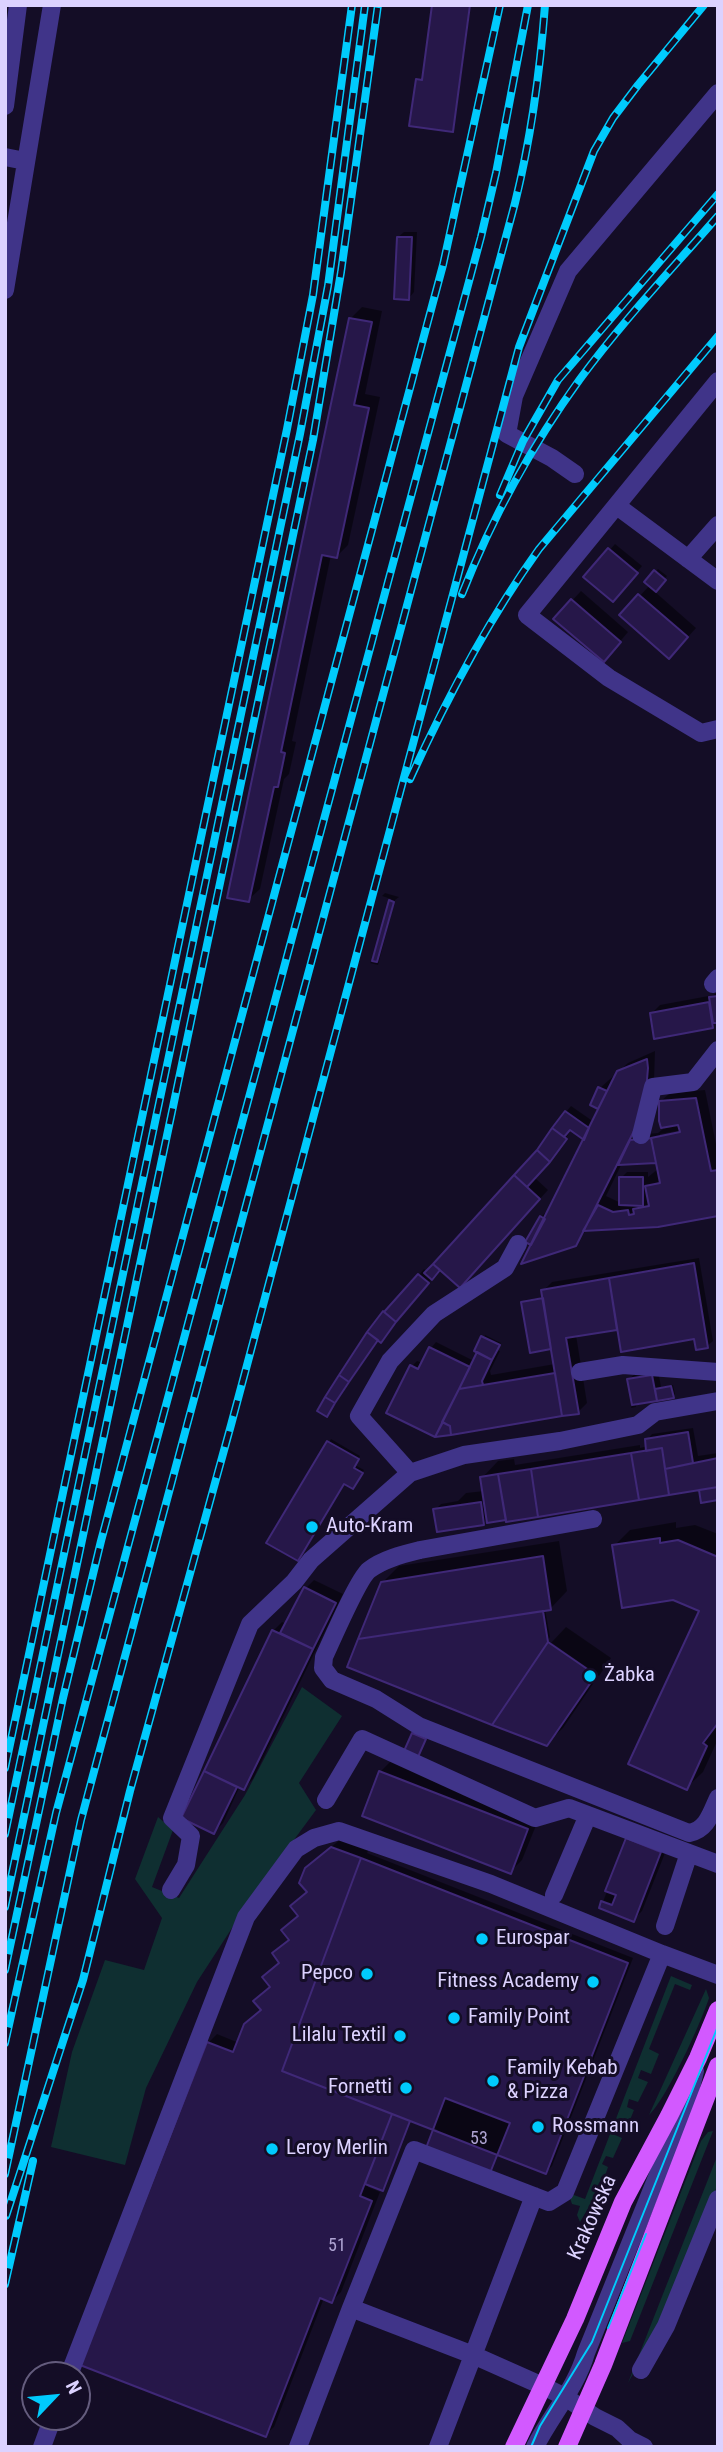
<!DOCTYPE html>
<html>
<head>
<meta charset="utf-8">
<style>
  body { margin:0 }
  #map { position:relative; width:723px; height:2452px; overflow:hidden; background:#140d26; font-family:"Roboto Condensed",sans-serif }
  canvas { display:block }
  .frame { position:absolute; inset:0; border:7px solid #dcd2ff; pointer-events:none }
  .north { position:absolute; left:21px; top:2361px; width:70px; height:70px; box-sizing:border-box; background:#140d26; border:2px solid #645c7d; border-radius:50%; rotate:64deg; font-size:19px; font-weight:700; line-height:28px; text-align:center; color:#dcd2ff }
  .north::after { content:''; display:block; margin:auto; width:24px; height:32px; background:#00cbfd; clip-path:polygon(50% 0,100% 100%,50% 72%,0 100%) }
</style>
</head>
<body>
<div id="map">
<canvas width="723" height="2452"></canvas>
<div class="frame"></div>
<div class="north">N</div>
</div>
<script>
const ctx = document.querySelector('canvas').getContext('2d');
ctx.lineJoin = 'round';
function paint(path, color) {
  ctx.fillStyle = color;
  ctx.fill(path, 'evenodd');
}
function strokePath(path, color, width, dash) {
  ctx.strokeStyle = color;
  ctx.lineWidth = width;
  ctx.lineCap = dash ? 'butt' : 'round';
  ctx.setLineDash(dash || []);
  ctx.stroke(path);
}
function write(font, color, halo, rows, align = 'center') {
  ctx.font = font + ' "Roboto Condensed",sans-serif';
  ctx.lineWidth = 6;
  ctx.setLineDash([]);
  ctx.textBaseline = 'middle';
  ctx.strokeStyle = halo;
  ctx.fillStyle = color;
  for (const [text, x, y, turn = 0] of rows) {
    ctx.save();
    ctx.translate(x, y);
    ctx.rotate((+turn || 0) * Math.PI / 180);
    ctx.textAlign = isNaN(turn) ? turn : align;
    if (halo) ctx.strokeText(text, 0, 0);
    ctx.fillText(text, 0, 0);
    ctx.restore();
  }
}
paint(new Path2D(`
  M 302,1687 L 342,1716 L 299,1783 L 316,1810 L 254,1894 L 197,1982 L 146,2088 L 125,2165 L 51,2147 L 72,2052 L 105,1960 L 144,1970 L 162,1918 L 135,1879 L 158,1817 L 173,1830 L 152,1887 L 179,1898 L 245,1795 Z
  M 671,1976 L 692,1985 L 690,1990 L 675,1984 L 649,2049 L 659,2054 L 651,2074 L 641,2070 L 638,2078 L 648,2082 L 638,2102 L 629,2099 L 627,2107 L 634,2110 L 626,2130 L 618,2128 L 615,2135 L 622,2138 L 613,2158 L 606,2156 L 602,2164 L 608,2167 L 602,2185 L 580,2222 L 577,2215 L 580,2206 L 572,2204 L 570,2198 L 571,2194 L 585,2199 Z
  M 706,1989 L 709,1998 C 701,2023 666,2100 649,2115 Z
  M 713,2131 L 630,2341 L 622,2343 L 701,2141 L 708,2132 Z
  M 718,2154 L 718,2184 L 656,2331 L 628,2383 Z`), '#0f2f31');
paint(new Path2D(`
  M 434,5 L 471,5 L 454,128 L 452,130 L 418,80 L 424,78 Z
  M 404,232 L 417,232 L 414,292 L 409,298 L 398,237 Z
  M 362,307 L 382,311 L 365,394 L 380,397 L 348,545 L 337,556 L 331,555 L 292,741 L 296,742 L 289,774 L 284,779 L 260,889 L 248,900 L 351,318 Z
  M 615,544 L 642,566 L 619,594 L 586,577 Z
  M 658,569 L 667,576 L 654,591 L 696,628 L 678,648 L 622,615 L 650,585 L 646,582 Z
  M 581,591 L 628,632 L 612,651 L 556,618 Z
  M 385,893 L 399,897 L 395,900 L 378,965 L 370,963 L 375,959 L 391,899 L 382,896 Z
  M 718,991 L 718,1021 L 712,1026 L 651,1014 L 660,1005 L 714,995 Z
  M 655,1051 L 654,1081 L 648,1111 L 635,1135 L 658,1133 L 663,1129 L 661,1121 L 661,1101 L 670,1093 L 705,1090 L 718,1154 L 718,1214 L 668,1224 L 587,1229 L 575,1245 L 524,1262 L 537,1237 L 530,1243 L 528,1241 L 541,1217 L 552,1206 L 586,1139 L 572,1129 L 555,1154 L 535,1178 L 548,1190 L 460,1286 L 440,1268 L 387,1335 L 381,1341 L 379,1339 L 329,1413 L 327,1415 L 319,1411 L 368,1333 L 419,1275 L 424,1269 L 428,1272 L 538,1151 L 566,1112 L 571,1106 L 594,1122 L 605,1101 L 598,1107 L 592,1104 L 600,1088 L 628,1063 ZM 688,1129 L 688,1132 L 660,1138 L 660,1134 ZM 657,1161 L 658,1169 L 648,1177 L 648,1172 L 627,1172 L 621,1178 L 621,1203 L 606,1196 L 622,1163 Z
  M 699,1258 L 713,1341 L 707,1346 L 695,1337 L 619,1326 L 576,1335 L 587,1403 L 578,1412 L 435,1436 L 412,1366 L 417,1361 L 423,1363 L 431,1348 L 436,1342 L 474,1361 L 485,1335 L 501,1343 L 497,1350 L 500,1351 L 490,1371 L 491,1375 L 555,1364 L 553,1347 L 523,1303 L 525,1300 L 544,1297 L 543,1291 L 552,1282 Z
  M 658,1370 L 661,1387 L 673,1385 L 675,1394 L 673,1396 L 637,1402 L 636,1407 L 631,1408 L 633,1403 L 629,1379 L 635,1374 Z
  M 693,1428 L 698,1456 L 718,1453 L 718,1498 L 704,1488 L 488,1519 L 483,1523 L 435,1510 L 441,1504 L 458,1501 L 466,1493 L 484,1491 L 482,1478 L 498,1461 L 514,1459 L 515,1465 L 640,1445 L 640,1448 L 648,1446 L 647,1440 L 652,1434 Z
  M 331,1439 L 360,1456 L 355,1465 L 364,1470 L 355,1484 L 345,1482 L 269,1542 Z
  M 676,1522 L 676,1528 L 695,1525 L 718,1534 L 718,1739 L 703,1772 L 686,1788 L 701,1610 L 614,1546 L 630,1530 Z
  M 559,1541 L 567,1591 L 551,1608 L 545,1609 L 550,1637 L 491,1722 L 382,1583 L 399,1566 Z
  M 314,1580 L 343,1594 L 253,1779 L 244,1788 L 240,1786 L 223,1823 L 214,1832 L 183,1818 L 273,1631 L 282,1622 L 287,1624 L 305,1589 Z
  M 566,1627 L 611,1658 L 599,1676 L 552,1643 L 549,1645 L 597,1678 L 563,1728 L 546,1744 L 495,1723 L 551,1643 Z
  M 392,1760 L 539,1818 L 522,1860 L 510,1872 L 364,1815 L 380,1772 Z
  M 341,1839 L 369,1849 L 367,1853 L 633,1958 L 552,2166 L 546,2172 L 498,2153 L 490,2171 L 436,2129 L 411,2119 L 385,2186 L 382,2189 L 369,2184 L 368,2187 L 380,2192 L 341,2292 L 332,2301 L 324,2298 L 274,2427 L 265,2435 L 208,2043 L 217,2034 L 239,2043 L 262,2009 L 255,2001 L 272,1986 L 281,1962 L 274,1953 L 290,1939 L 283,1930 L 299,1915 L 308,1891 L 316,1859 Z
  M 627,1839 L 669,1843 L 642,1911 L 633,1920 L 601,1907 Z`), '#0007');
const building = new Path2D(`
  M 432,5 L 470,5 L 453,132 L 409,126 L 416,79 L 422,80 Z
  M 397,237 L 412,237 L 409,300 L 394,299 Z
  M 349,318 L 372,322 L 354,405 L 369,408 L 337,558 L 322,555 L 281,752 L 285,753 L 278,787 L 274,787 L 249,902 L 227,898 Z
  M 608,548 L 638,573 L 613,602 L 583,577 Z
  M 654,570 L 666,580 L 656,592 L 644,582 Z
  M 638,594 L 688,637 L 669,659 L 619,615 Z
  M 571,599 L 621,642 L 604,662 L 553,619 Z
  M 389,900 L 394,902 L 377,962 L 372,961 Z
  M 718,996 L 718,1023 L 713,1023 L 709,997 Z
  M 709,1002 L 713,1028 L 654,1039 L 650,1013 Z
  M 647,1059 L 648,1068 L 646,1091 L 639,1121 L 576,1246 L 521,1264 L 617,1071 Z
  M 598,1087 L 607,1091 L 598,1109 L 590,1105 Z
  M 696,1098 L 711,1171 L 718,1170 L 718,1216 L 658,1227 L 583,1231 L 598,1205 L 613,1212 L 628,1210 L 629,1215 L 634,1214 L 633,1209 L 649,1206 L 645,1186 L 660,1183 L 651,1138 L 680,1132 L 678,1125 L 661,1128 L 659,1121 L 659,1101 Z
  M 565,1111 L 589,1128 L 584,1140 L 570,1130 L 564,1137 L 552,1128 Z
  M 552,1128 L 567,1139 L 550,1162 L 537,1150 Z
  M 651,1138 L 656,1163 L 618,1165 L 630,1140 Z
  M 537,1150 L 550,1162 L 527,1187 L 514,1175 Z
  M 514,1175 L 540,1199 L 460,1288 L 433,1264 Z
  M 619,1177 L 643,1177 L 643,1206 L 619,1205 Z
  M 540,1216 L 545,1219 L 531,1245 L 525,1242 Z
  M 694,1263 L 708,1348 L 696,1350 L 694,1339 L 621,1352 L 609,1278 Z
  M 433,1264 L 440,1270 L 432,1280 L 424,1273 Z
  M 418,1274 L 429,1283 L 396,1322 L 384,1312 Z
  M 609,1278 L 617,1330 L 566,1338 L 579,1414 L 562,1416 L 541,1290 Z
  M 543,1298 L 551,1349 L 530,1353 L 521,1302 Z
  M 383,1311 L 396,1322 L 381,1343 L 367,1332 Z
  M 367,1332 L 378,1340 L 349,1382 L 339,1375 Z
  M 481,1336 L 500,1345 L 492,1360 L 474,1351 Z
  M 429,1347 L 470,1367 L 435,1437 L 386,1413 L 410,1365 L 418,1369 Z
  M 477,1352 L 492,1360 L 482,1381 L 483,1385 L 459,1389 Z
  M 555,1373 L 562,1416 L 451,1435 L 450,1426 L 442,1422 L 459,1389 Z
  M 339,1375 L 349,1382 L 335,1403 L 325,1397 Z
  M 652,1375 L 657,1401 L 632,1405 L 627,1379 Z
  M 671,1386 L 674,1398 L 657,1401 L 655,1389 Z
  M 325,1397 L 335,1403 L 327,1417 L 317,1411 Z
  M 443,1422 L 450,1426 L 451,1435 L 435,1437 Z
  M 688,1432 L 693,1463 L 665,1469 L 662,1448 L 646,1451 L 645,1439 Z
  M 327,1441 L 359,1459 L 354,1468 L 363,1473 L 353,1489 L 344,1484 L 298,1561 L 266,1543 Z
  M 662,1448 L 669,1495 L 639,1500 L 631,1453 Z
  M 631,1453 L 639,1500 L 538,1517 L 531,1469 Z
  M 718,1458 L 718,1487 L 669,1495 L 665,1469 Z
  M 531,1469 L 538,1517 L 506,1522 L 498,1474 Z
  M 498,1474 L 506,1520 L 487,1523 L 480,1477 Z
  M 718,1487 L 718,1500 L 701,1503 L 699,1490 Z
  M 481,1502 L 484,1525 L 437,1532 L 433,1509 Z
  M 660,1538 L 660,1543 L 678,1540 L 718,1557 L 718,1723 L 703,1743 L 707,1746 L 687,1790 L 628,1764 L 699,1611 L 673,1600 L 622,1608 L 612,1545 Z
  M 543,1556 L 551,1610 L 358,1639 L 381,1582 Z
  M 304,1587 L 336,1603 L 313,1649 L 280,1633 Z
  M 543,1611 L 548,1642 L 492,1725 L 347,1667 L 358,1639 Z
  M 272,1630 L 313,1649 L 244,1790 L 204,1771 Z
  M 548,1642 L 596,1675 L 547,1746 L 492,1725 Z
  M 412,1733 L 426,1739 L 418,1757 L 404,1751 Z
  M 204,1771 L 237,1787 L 214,1834 L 181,1818 Z
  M 379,1771 L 528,1829 L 511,1874 L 362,1816 Z
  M 626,1838 L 661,1852 L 634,1922 L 599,1908 L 601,1901 L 612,1905 L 616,1895 L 605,1891 Z
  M 331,1847 L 361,1858 L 282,2071 L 392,2114 L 360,2196 L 372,2201 L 332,2303 L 320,2298 L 266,2437 L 80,2365 L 207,2042 L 233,2052 L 244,2024 L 261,2010 L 253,2001 L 270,1987 L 262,1977 L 279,1963 L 272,1953 L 289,1940 L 281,1930 L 298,1916 L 290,1906 L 307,1892 L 299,1883 L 305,1868 Z
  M 361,1858 L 628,1963 L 546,2174 L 282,2071 Z
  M 445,2098 L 510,2123 L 490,2173 L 426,2148 Z
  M 392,2114 L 410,2121 L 383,2191 L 365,2184 Z`);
paint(building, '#261749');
strokePath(building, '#3f2877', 2);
strokePath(new Path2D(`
  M 5,106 L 18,5
  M 5,157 L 25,161
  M 5,290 L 52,5
  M 718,381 L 527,615 L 609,678 L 701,733 L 718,729
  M 575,474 L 552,458 L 507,434 L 514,396 L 568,271 L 718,93
  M 617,506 L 718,581
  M 688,559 L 718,525
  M 713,984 L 718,978
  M 641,1135 L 653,1087 L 693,1082 L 718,1050
  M 580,1372 L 623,1365 L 718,1372
  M 410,1473 L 359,1416 L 390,1361 L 434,1314 L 505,1268 L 518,1244
  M 593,1519 L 420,1550 C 404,1554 383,1559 369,1570 C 358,1579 332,1640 324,1657 L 323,1668 L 332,1680 L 376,1699 L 419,1726 L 689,1833 C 707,1830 711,1813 718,1798
  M 326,1800 L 362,1739 L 535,1818 L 569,1808 L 718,1864
  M 171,1890 L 186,1865 L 191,1836 L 172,1818 L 250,1624 L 294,1582 L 311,1560 L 410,1473 L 464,1455 L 560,1441 L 638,1425 L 655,1412 L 718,1401
  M 554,1895 L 588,1815
  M 665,1926 L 689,1853
  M 351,2308 L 473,2355 L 545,2387 L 565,2397 L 595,2417 L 617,2428 L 630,2440 L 644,2447
  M 641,2370 L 666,2326 L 718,2199
  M 69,2375 L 246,1917 L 296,1849 L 314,1838 L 339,1831 L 491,1884 L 662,1954
  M 42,2447 L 53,2417
  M 298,2447 L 351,2308 L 414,2150 L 549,2202 L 565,2192 L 662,1954 L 718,1975
  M 438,2447 L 534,2196
  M 535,2447 C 551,2415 576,2388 586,2353 L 688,2100 L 695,2071`), '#403489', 18);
strokePath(new Path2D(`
  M 514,2447 L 575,2319 L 623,2202 L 669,2116 L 698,2058 L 718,2010
  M 567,2447 L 603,2365 L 718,2066`), '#d259ff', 18);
strokePath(new Path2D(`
  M 608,2328 L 646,2234
  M 531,2447 L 540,2426 L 592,2342 L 718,2026`), '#00cbfd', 2);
const rail = new Path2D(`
  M 500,495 L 523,441 L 558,380 L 718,194
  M 462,594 C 492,518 533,444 580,379 C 622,322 671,270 718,216
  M 410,779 C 446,700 488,620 539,549 L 718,336
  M 5,1768 L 287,429 L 313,295 L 352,5
  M 5,1834 L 300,434 L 328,286 L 365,5
  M 5,1907 L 313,440 L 341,272 L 378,5
  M 5,1970 L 63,1698 L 101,1541 L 443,265 L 500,5
  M 5,2043 L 56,1813 L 481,237 L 496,173 L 528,5
  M 5,2174 L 81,1820 L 515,203 C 531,138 540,72 545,5
  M 6,2216 L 83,1980 L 130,1791 L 231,1425 L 519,347 L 594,151 L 613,118 L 638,85 L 704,5
  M 5,2284 L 33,2161`);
strokePath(rail, '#00cbfd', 8);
strokePath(rail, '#140d26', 5, [16]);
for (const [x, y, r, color] of [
  [312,1527,7,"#00cbfd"],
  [590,1676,7,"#00cbfd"],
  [482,1939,7,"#00cbfd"],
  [367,1974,7,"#00cbfd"],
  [593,1982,7,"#00cbfd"],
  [454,2018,7,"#00cbfd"],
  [400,2036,7,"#00cbfd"],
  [493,2081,7,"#00cbfd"],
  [406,2088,7,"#00cbfd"],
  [538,2127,7,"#00cbfd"],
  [272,2149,7,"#00cbfd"]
]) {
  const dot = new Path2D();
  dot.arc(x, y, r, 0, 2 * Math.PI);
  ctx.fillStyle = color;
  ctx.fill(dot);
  strokePath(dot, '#140d26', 2.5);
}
write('18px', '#aea3d2', null, [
  ["53",479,2139],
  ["51",337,2246]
]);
write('21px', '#dcd2ff', '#140d26', [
  ["Auto-Kram",326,1527],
  ["Żabka",604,1676],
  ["Eurospar",496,1939],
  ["Pepco",353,1974,"right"],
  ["Fitness Academy",579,1982,"right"],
  ["Family Point",468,2018],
  ["Lilalu Textil",386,2036,"right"],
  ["Family Kebab",507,2069],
  ["& Pizza",507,2093],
  ["Fornetti",392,2088,"right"],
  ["Rossmann",552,2127],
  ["Leroy Merlin",286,2149]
], 'left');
write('21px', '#dcd2ff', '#140d26', [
  ["Krakowska",593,2218,-66]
]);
</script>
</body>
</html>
